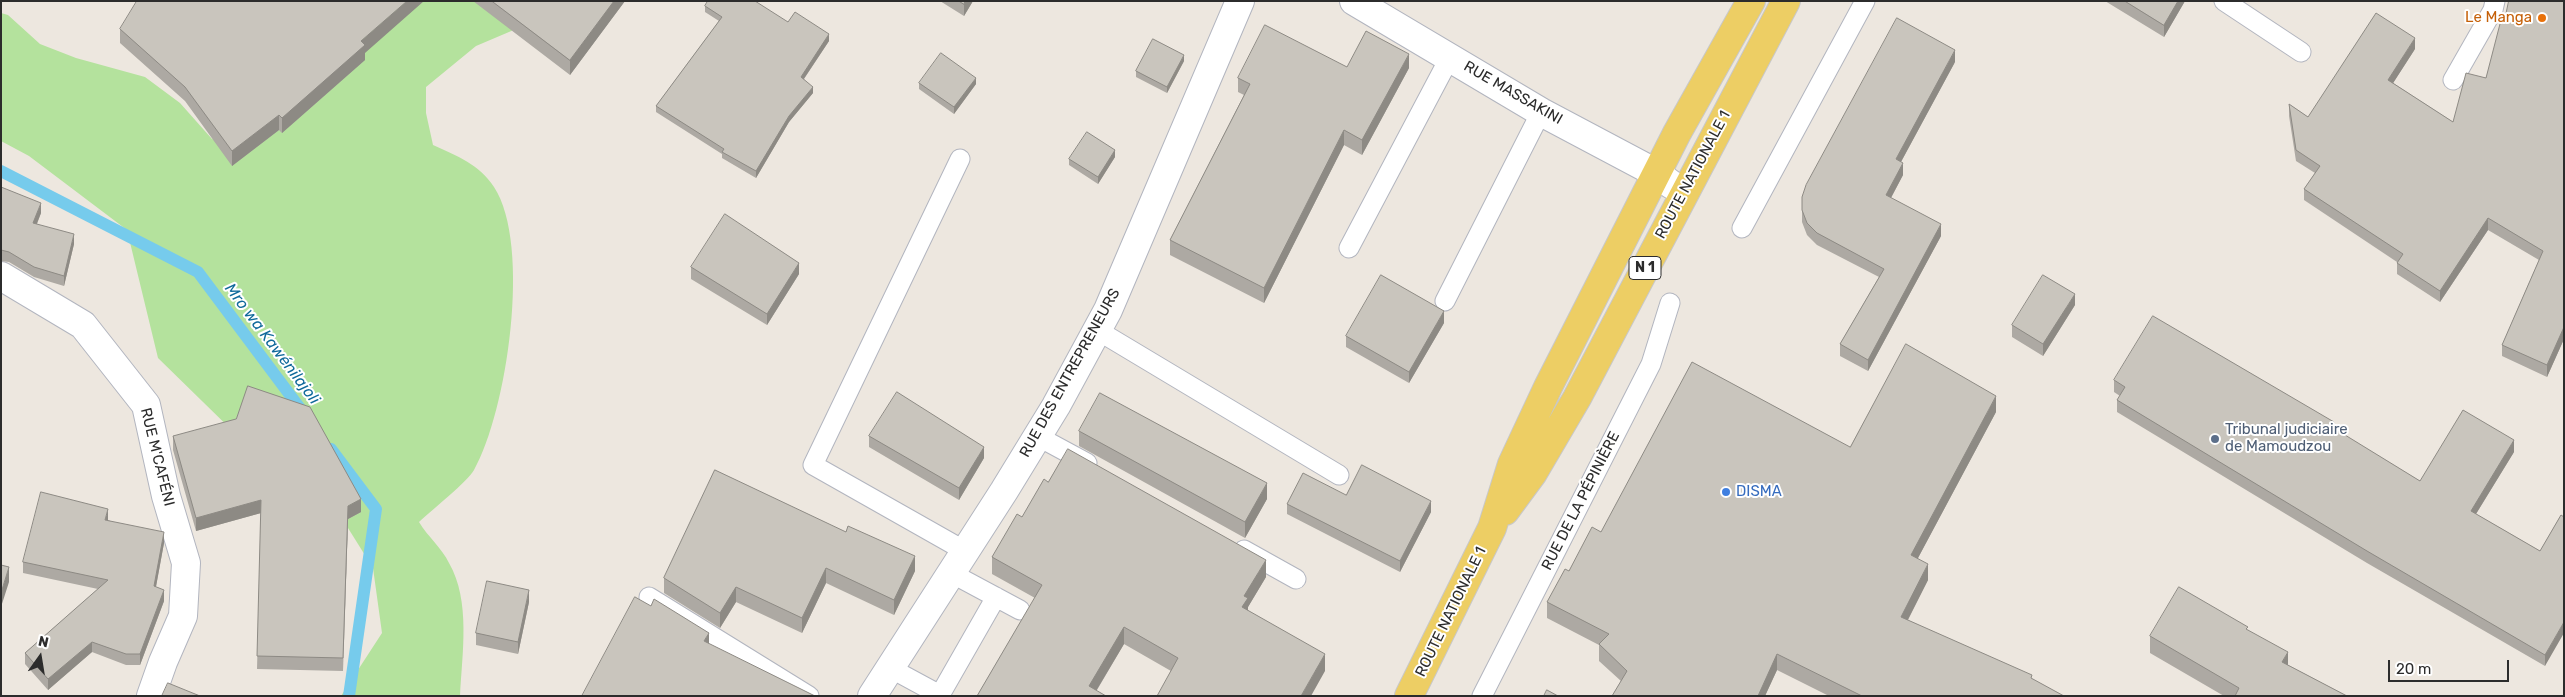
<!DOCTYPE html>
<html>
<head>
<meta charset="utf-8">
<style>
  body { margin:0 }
  #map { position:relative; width:2565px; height:697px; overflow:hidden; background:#ede7df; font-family:Rubik,sans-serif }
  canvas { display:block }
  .frame { position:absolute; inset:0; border:2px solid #2c2c2c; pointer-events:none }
  .north { position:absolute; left:15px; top:632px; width:50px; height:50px; -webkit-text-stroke:4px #fff; paint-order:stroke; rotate:13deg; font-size:14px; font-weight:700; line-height:20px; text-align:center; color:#2c2c2c }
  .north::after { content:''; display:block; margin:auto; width:18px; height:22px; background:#2c2c2c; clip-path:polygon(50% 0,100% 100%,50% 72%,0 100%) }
  .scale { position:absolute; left:2388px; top:660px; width:121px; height:22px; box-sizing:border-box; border:2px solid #2c2c2c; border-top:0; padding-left:6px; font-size:15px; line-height:18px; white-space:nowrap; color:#2c2c2c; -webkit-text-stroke:4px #fff; paint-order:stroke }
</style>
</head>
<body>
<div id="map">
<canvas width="2565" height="697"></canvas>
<div class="frame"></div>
<div class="north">N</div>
<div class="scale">20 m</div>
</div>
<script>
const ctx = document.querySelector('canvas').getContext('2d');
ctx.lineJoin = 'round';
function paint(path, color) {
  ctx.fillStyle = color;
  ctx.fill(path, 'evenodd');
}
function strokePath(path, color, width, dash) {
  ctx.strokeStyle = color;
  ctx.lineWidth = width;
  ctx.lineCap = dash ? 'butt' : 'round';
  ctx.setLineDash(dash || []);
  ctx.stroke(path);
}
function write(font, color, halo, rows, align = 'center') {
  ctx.font = font + ' Rubik,sans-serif';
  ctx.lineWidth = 4;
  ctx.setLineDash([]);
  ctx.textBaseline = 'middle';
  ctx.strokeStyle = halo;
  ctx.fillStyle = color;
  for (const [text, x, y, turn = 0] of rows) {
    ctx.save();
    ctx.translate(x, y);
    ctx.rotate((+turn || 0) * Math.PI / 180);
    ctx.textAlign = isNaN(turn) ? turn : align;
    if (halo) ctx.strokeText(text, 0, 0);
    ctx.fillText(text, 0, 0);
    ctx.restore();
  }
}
paint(new Path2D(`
  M 376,1 L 568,1 L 549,15 L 476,46 L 426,87 L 426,113 L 433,145 C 457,156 479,164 494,187 C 532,245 507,412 474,470 C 468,481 431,511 419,522 C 428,537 442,548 449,563 C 471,601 462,654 460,696 L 341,696 L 382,633 L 373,568 L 318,480 L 247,445 L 158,358 L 127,230 L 29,156 L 1,141 L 1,13 L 8,15 L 40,44 L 76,58 L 145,77 L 180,103 L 212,139 L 241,146 L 284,128 Z`), '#b4e29d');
strokePath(new Path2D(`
  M 1,171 L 198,272 L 305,415
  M 331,449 L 376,509 L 349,696`), '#76cbec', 12);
const lane = new Path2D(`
  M 2224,1 L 2301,52
  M 2453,80 L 2493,10 L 2495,1
  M 960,159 L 813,465 L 965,551
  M 1742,228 L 1865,1
  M 1349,248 L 1450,57
  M 1445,301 L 1541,112
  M 1097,330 L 1339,475
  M 1037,436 L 1087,463
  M 1244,550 L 1296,579
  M 951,573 L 1020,610
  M 649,597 L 809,696
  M 890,668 L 940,695 L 996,597
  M 1482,696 L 1651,364 L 1670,303`);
const street = new Path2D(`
  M 1354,1 L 1541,112 L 1656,173 L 1672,185
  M 1,276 L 83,325 L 146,405 L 166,496 L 186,563 L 183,616 L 163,662 L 151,696
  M 872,696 L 1004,491 L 1056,406 L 1108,310 L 1240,1`);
const primary = new Path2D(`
  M 1505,511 L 1533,473 L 1577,398 L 1786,1
  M 1409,696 L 1492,528 L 1512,464 L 1548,387 L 1677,133 L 1751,1`);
strokePath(lane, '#b2b5bf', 21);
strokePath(street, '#b2b5bf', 30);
strokePath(primary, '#c8c8c8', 30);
strokePath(lane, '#fff', 19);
strokePath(street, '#fff', 28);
strokePath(primary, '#edce64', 28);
paint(new Path2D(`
  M 473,1 L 625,1 L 570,75 Z
  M 940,1 L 973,1 L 964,16 Z
  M 2105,1 L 2185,1 L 2164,37 Z
  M 2564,1 L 2564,339 L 2547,377 L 2502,356 L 2502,345 L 2539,260 L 2488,230 L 2440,302 L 2397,274 L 2397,262 L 2304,200 L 2304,189 L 2315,173 L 2296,161 L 2289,116 L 2289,104 L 2308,117 L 2415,49 L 2393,83 L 2453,122 L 2486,78 L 2504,21 Z
  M 705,6 L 788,22 L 829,41 L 804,79 L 813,93 L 789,122 L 756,178 L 722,158 L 722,154 L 656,112 L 656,106 L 719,21 L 705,12 Z
  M 120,29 L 365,53 L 365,60 L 282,133 L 279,130 L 232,166 L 185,101 L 120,43 Z
  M 1184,61 L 1167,93 L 1136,77 L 1136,71 Z
  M 1955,62 L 1901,162 L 1903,175 L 1891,198 L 1941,236 L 1868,371 L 1840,356 L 1840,344 L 1879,277 L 1817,245 L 1807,235 L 1802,222 L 1802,197 Z
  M 1347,67 L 1409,68 L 1362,155 L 1344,145 L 1264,303 L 1170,255 L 1170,240 L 1244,95 L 1238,92 L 1238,78 Z
  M 919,83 L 976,84 L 954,114 L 919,89 Z
  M 1115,157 L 1098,184 L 1069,165 L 1069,159 Z
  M 1,187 L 41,213 L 37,224 L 74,244 L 64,286 L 34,277 L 9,262 L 1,261 Z
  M 691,267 L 799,274 L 767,325 L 691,279 Z
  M 2075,305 L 2043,356 L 2012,337 L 2012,325 Z
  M 1444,323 L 1409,383 L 1346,347 L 1346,336 Z
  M 2114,380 L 2334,429 L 2420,481 L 2514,452 L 2476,514 L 2540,551 L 2561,515 L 2545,666 L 2367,563 L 2117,412 L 2117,400 L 2120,396 L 2114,392 Z
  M 1996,412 L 1918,558 L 1928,580 L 1908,620 L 2032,679 L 2064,696 L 1829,696 L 1777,670 L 1765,696 L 1612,696 L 1621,681 L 1599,661 L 1599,645 L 1547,618 L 1547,602 L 1569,571 L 1601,532 L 1850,447 Z
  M 1079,431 L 1267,499 L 1245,538 L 1079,446 Z
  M 173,436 L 361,512 L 348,519 L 343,671 L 257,669 L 261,513 L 196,531 L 173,450 Z
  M 869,436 L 984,458 L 959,500 L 869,447 Z
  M 715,470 L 915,571 L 894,615 L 826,583 L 802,633 L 736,602 L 720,628 L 664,593 L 664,578 Z
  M 1048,482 L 1266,577 L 1248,607 L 1248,610 L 1325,671 L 1171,671 L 1124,644 L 1097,690 L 977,696 L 1035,598 L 992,574 L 992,557 Z
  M 1346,495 L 1431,512 L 1400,572 L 1287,514 L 1287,504 Z
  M 108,520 L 164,543 L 156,587 L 164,601 L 140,665 L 126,665 L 92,652 L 48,690 L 25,664 L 25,653 L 98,589 L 23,573 L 23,562 Z
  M 529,602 L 518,654 L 476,645 L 476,633 Z
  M 2248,630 L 2288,665 L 2347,696 L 2224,696 L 2150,653 L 2150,636 Z`), '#ada9a3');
paint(new Path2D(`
  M 407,1 L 424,1 L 365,53 L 365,60 L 282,133 L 282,118 L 361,41 Z
  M 614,1 L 625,1 L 570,75 L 570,60 Z
  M 965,1 L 973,1 L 964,16 L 964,4 Z
  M 2178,1 L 2185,1 L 2164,37 L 2164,25 Z
  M 829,34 L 829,41 L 801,83 L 801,77 Z
  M 2415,38 L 2415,49 L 2388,91 L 2388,80 Z
  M 1955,50 L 1955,62 L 1896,171 L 1896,159 Z
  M 1409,54 L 1409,68 L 1362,155 L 1362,140 Z
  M 1184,55 L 1184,61 L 1167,93 L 1167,87 Z
  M 976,78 L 976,84 L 954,114 L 954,107 Z
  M 813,87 L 813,93 L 789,122 L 756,178 L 756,171 L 789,116 Z
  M 279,115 L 279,130 L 232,166 L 232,151 Z
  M 1344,130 L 1344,145 L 1264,303 L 1264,288 Z
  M 1115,150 L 1115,157 L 1098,184 L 1098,177 Z
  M 1903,163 L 1903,175 L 1886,207 L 1886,195 Z
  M 41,203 L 41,213 L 33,233 L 33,223 Z
  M 2488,218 L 2488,230 L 2440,302 L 2440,291 Z
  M 1941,224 L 1941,236 L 1868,371 L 1868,360 Z
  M 74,234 L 74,244 L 64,286 L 64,276 Z
  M 799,263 L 799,274 L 767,325 L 767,314 Z
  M 2075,294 L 2075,305 L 2043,356 L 2043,344 Z
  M 1444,311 L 1444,323 L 1409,383 L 1409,372 Z
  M 2564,327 L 2564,339 L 2547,377 L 2547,365 Z
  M 1996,396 L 1996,412 L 1911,571 L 1911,555 Z
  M 2514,440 L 2514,452 L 2471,522 L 2471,511 Z
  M 984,447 L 984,458 L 959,500 L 959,488 Z
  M 1267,483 L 1267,499 L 1245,538 L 1245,522 Z
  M 361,499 L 361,512 L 348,519 L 343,671 L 348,506 Z
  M 261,500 L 261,513 L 196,531 L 196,518 Z
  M 1431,501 L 1431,512 L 1400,572 L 1400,561 Z
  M 108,509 L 108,520 L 105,520 Z
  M 164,532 L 164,543 L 154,597 L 154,586 Z
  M 915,556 L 915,571 L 894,615 L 894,600 Z
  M 1266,560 L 1266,577 L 1248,607 L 1248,615 L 1242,607 L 1244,596 Z
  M 1928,564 L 1928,580 L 1901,633 L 1901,617 Z
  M 9,567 L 9,582 L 1,607 L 1,593 Z
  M 826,568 L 826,583 L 802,633 L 802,618 Z
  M 736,587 L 736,602 L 720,628 L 720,613 Z
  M 164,590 L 164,601 L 140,665 L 140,654 Z
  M 529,590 L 529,602 L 518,654 L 518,642 Z
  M 2564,622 L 2564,633 L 2545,666 L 2545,655 Z
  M 1124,627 L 1124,644 L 1093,696 L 1089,686 Z
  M 709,633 L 709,647 L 704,641 Z
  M 92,642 L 92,652 L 48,690 L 48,679 Z
  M 2288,652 L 2288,668 L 2282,662 Z
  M 1325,654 L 1325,671 L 1311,696 L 1301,696 Z
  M 1777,654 L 1777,670 L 1765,696 L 1758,696 Z`), '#8d8a84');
const building = new Path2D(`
  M 137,1 L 407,1 L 361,41 L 365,45 L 282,118 L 279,115 L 232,151 L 185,87 L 120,29 Z
  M 492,1 L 614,1 L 570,60 Z
  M 708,1 L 755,1 L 788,22 L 795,12 L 829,34 L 801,77 L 813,87 L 789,116 L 756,171 L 722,152 L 724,149 L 656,106 L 722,17 L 705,6 Z
  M 959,1 L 965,1 L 964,4 Z
  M 2125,1 L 2178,1 L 2164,25 Z
  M 2509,1 L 2564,1 L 2564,327 L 2547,365 L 2502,345 L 2543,251 L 2488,218 L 2440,291 L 2397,263 L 2403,254 L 2304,189 L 2320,166 L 2296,150 L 2289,104 L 2308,117 L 2376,13 L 2415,38 L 2388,80 L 2453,122 L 2466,73 L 2486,78 L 2501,20 L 2504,21 Z
  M 1897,18 L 1955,50 L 1896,159 L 1903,163 L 1886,195 L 1941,224 L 1868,360 L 1840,344 L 1884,269 L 1817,233 L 1807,223 L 1802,210 L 1802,197 L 1806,185 Z
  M 1265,25 L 1347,67 L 1366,31 L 1409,54 L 1362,140 L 1344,130 L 1264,288 L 1170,240 L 1250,84 L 1238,78 Z
  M 1153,39 L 1184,55 L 1167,87 L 1136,71 Z
  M 941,53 L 976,78 L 954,107 L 919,83 Z
  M 1087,132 L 1115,150 L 1098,177 L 1069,159 Z
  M 1,187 L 41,203 L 33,223 L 74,234 L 64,276 L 34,267 L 9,252 L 1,250 Z
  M 725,214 L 799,263 L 767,314 L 691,267 Z
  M 1381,275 L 1444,311 L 1409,372 L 1346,336 Z
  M 2043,275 L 2075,294 L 2043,344 L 2012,325 Z
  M 2153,316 L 2334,422 L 2332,427 L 2420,481 L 2463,410 L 2514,440 L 2471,511 L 2540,551 L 2561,515 L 2564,517 L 2564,622 L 2545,655 L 2367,551 L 2117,400 L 2125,387 L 2114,380 Z
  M 1906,344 L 1996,396 L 1911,555 L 1928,564 L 1901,617 L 2032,675 L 2031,678 L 2064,696 L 1862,696 L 1777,654 L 1758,696 L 1612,696 L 1627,671 L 1599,644 L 1609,634 L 1547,602 L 1565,569 L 1569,571 L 1592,527 L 1601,532 L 1692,362 L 1850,447 Z
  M 248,386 L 310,407 L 361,499 L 348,506 L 343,658 L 257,656 L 261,500 L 196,518 L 173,436 L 236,419 Z
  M 897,392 L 984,447 L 959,488 L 869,436 Z
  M 1100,393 L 1267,483 L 1245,522 L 1079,431 Z
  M 1068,449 L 1266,560 L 1244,596 L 1248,598 L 1242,607 L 1325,654 L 1301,696 L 1157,696 L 1178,658 L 1124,627 L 1089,686 L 1106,696 L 977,696 L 1042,585 L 992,557 L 1017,514 L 1022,517 L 1044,479 L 1048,482 Z
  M 1362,465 L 1431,501 L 1400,561 L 1287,504 L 1303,473 L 1346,495 Z
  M 715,470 L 846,532 L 848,526 L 915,556 L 894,600 L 826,568 L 802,618 L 736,587 L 720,613 L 664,578 Z
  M 41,492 L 108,509 L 105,520 L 164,532 L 154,586 L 164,590 L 140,654 L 126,654 L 92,642 L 48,679 L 25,653 L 108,580 L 23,562 Z
  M 1,565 L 9,567 L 1,593 Z
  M 487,581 L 529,590 L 518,642 L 476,633 Z
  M 2179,587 L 2248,627 L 2246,629 L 2288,652 L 2282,662 L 2347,696 L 2235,696 L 2239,688 L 2150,636 Z
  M 635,597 L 651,606 L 654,599 L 709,633 L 704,641 L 815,696 L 582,696 Z
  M 168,683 L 200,696 L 162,696 Z
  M 1547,690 L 1558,696 L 1544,696 Z`);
paint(building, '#c9c5bd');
strokePath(building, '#8d8a84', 1);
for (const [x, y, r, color] of [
  [2542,18,5,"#e8710a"],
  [2215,439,5,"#5c6f8a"],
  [1726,492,5,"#3f7fe0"]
]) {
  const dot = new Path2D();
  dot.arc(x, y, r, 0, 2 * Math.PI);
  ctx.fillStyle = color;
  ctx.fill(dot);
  strokePath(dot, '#fff', 2);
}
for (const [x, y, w] of [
  [1645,268,32]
]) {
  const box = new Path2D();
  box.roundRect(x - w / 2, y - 11.5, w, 23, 4);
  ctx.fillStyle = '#fff';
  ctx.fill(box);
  strokePath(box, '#2c2c2c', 1);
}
write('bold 14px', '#2c2c2c', null, [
  ["N 1",1645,268]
]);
write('15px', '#c56008', '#fff', [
  ["Le Manga",2532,18]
], 'right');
write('15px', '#2c2c2c', '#fff', [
  ["RUE MASSAKINI",1513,93,30],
  ["ROUTE NATIONALE 1",1693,175,-62],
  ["RUE DES ENTREPRENEURS",1070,373,-61],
  ["RUE M'CAFÉNI",157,457,76],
  ["RUE DE LA PÉPINIÈRE",1581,501,-63],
  ["ROUTE NATIONALE 1",1451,612,-64]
]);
write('15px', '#4e5e75', '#fff', [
  ["Tribunal judiciaire",2225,430],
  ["de Mamoudzou",2225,447]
], 'left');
write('15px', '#366cbe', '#fff', [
  ["DISMA",1736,492]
], 'left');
write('italic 16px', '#116a9b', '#fff', [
  ["Mro wa Kawénilajoli",272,344,53]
]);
</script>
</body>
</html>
